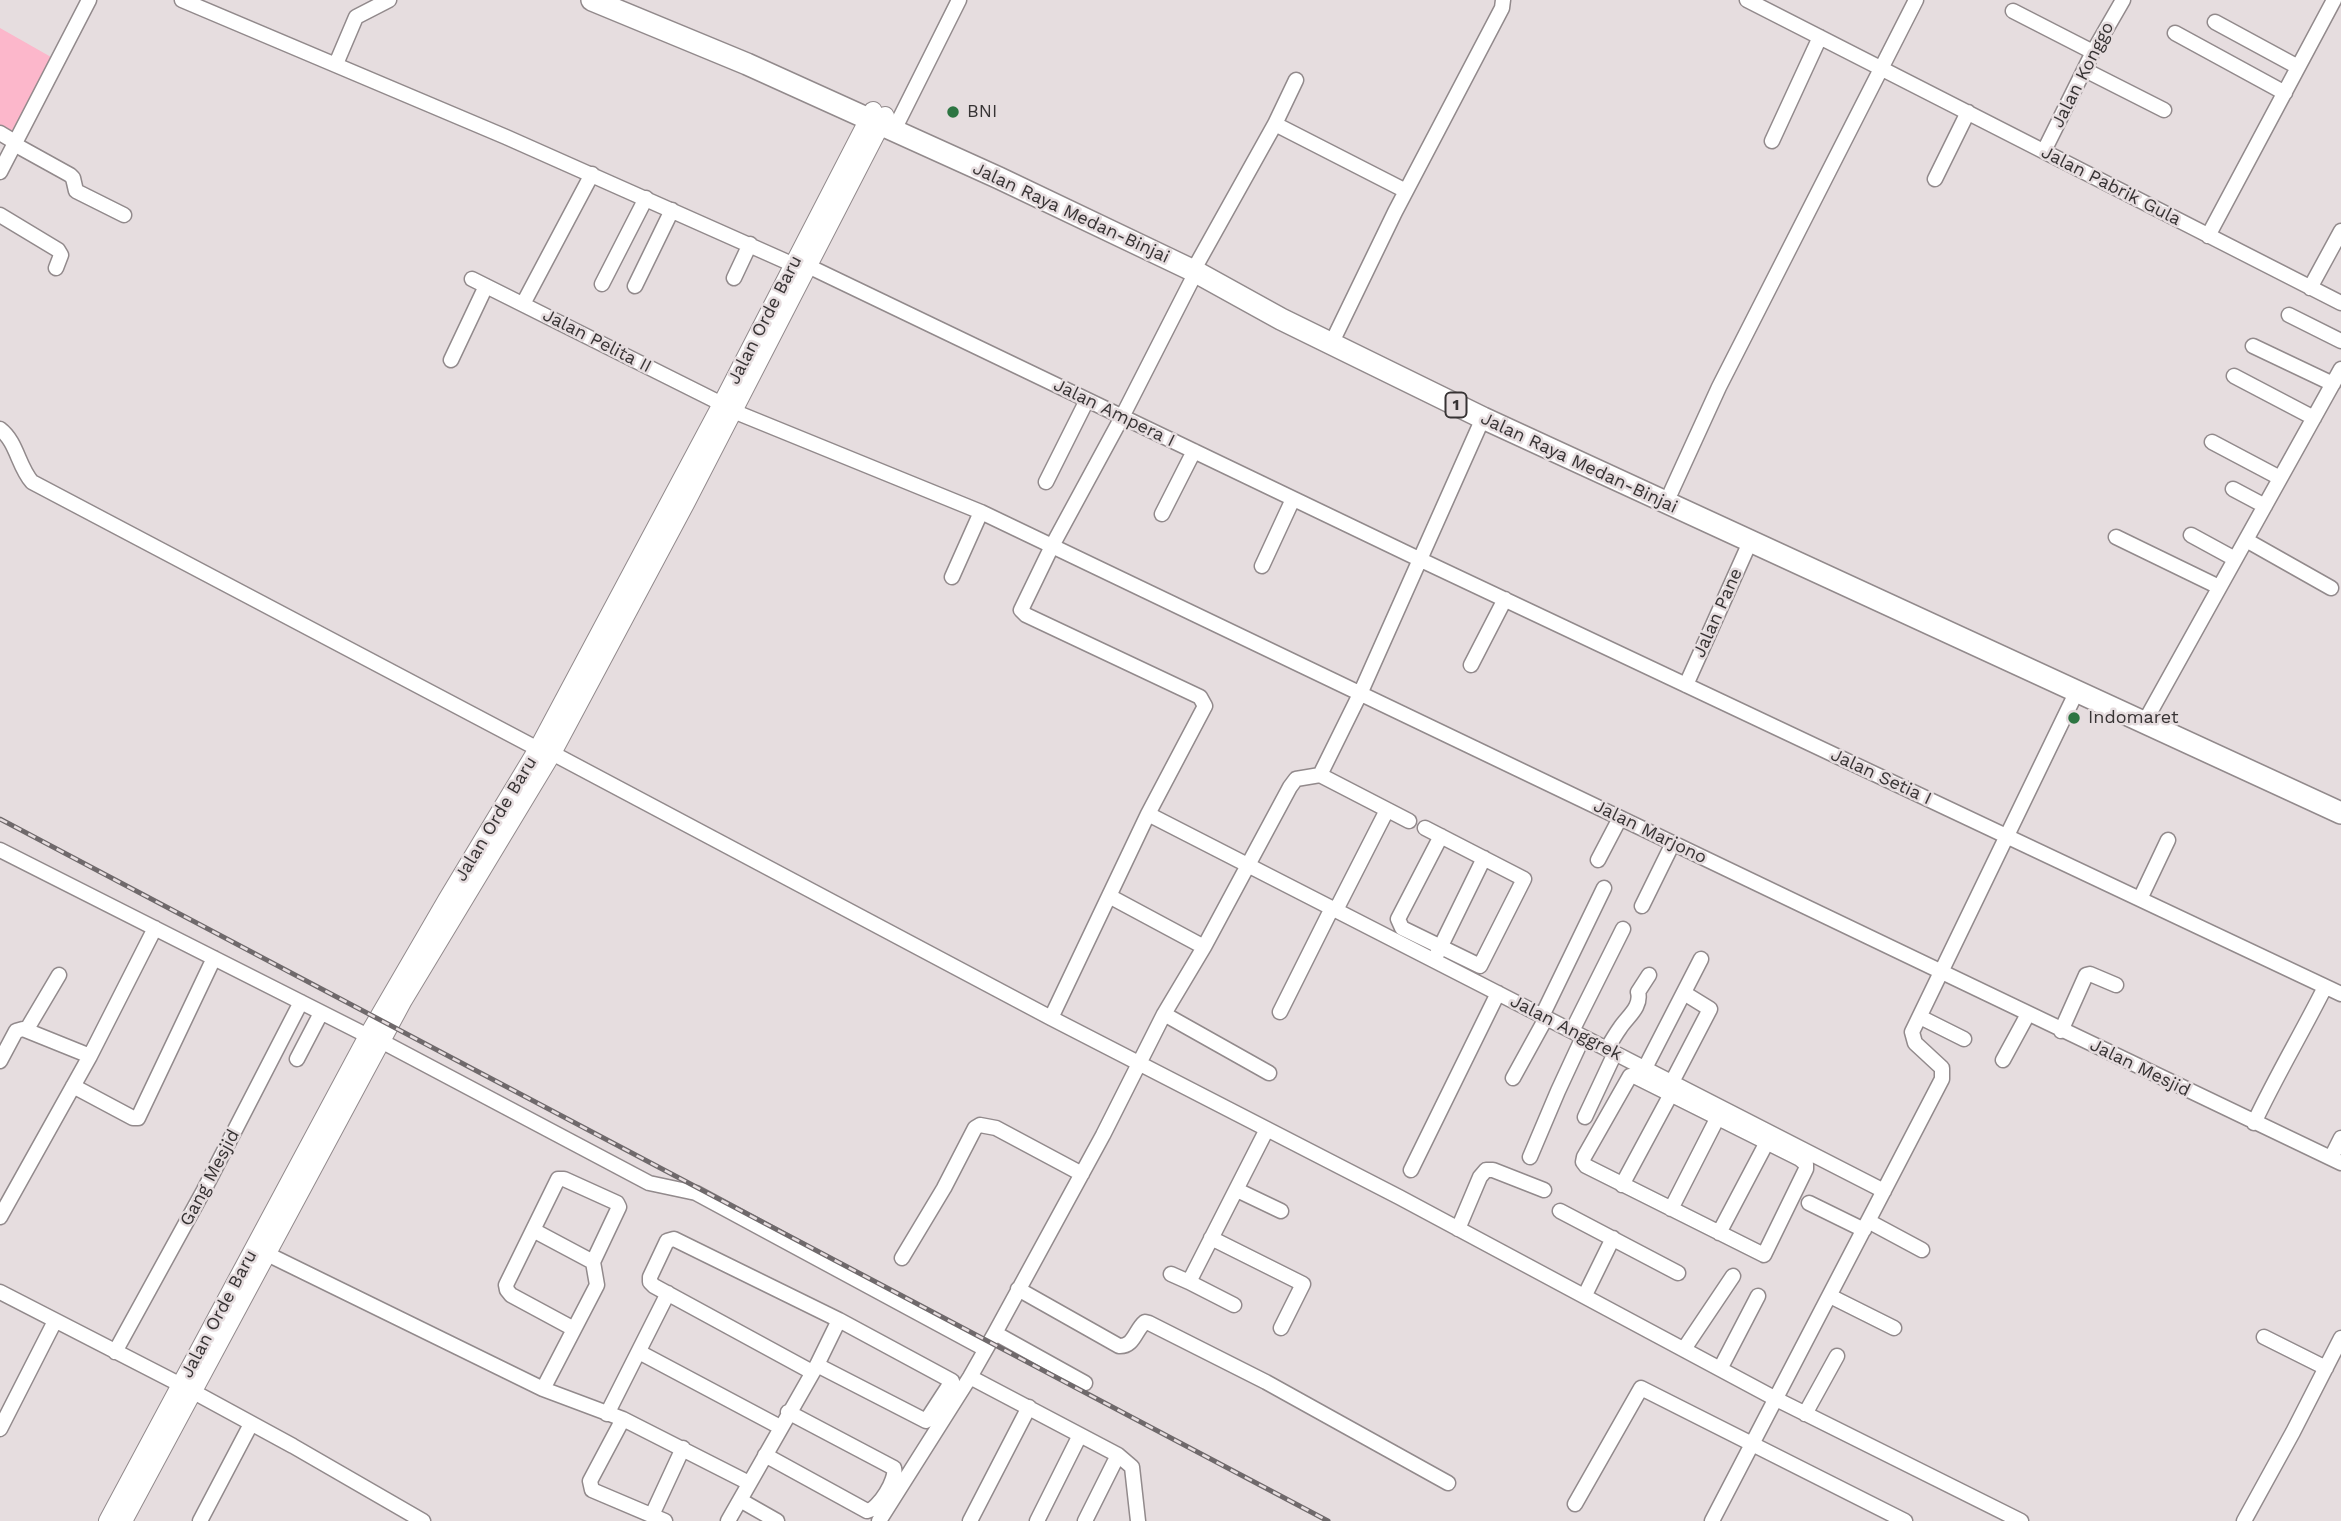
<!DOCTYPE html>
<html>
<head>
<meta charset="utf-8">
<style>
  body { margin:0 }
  canvas { display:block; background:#e6dddf }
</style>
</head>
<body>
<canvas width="2341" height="1521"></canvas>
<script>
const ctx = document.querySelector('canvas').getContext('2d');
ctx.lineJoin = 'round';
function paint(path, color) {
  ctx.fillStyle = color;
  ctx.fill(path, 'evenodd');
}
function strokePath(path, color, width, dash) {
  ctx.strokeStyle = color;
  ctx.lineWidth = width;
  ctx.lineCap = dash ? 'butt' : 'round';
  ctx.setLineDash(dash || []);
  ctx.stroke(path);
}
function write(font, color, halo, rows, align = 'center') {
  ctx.font = font + ' "Work Sans",sans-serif';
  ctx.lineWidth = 5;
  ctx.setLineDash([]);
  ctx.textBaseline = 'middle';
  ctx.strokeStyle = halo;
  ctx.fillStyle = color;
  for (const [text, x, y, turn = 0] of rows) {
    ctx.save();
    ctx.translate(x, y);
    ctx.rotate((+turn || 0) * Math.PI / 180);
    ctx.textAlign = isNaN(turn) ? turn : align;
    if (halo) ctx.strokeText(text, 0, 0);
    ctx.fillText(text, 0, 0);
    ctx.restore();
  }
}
paint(new Path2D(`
  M 0,28 L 51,57 L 10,135 L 0,130 Z`), '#fcb7cb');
const minor = new Path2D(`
  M 182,0 L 506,137 L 794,265
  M 1747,0 L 2341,303
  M 2013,11 L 2093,52
  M 2215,22 L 2298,67
  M 2175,33 L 2285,93
  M 336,64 L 356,17 L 389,0
  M 2085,70 L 2164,110
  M 1275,124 L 1406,191
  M 894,130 L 959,0
  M 0,133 L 15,142
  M 1772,141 L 1820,37
  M 14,144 L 70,175 L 73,178 L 76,191 L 124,215
  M 2044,151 L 2093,52 L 2123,0
  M 0,172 L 89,0
  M 1935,179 L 1968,112
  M 0,215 L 58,250 L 61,255 L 56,268
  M 2208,236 L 2334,0
  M 1198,262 L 1275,124 L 1296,80
  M 808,266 L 1421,560 L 2341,994
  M 734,278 L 750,244
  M 472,279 L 722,404
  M 602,284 L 646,198
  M 635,286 L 672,210
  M 2310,288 L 2341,231
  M 523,304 L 592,174
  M 2289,315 L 2341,341
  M 1335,336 L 1395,212 L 1502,8 L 1503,0
  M 2253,346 L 2333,384
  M 451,360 L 486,286
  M 2234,376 L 2314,418
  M 733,411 L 981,512 L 2341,1163
  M 0,429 C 17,442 18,466 32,482 L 538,749
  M 2212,442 L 2280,478
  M 1046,482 L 1087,400
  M 2233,489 L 2265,506
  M 1671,492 L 1719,387 L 1916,0
  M 1162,514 L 1194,451
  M 2191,535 L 2235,559
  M 2116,537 L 2219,587
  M 2246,540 L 2331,588
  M 1262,566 L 1293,499
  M 952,577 L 981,512
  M 1471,665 L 1505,599
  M 1686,685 L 1750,542
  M 2144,723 L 2341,369
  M 552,753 L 1051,1018 L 1399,1197 L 1776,1399 L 2021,1521
  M 1320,775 L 1409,821
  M 1148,814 L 1884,1191
  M 1425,828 L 1524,879 L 1480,966 L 1402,928 L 1398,919 L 1441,836
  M 0,850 L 368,1036
  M 1598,860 L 1620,818
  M 1109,896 L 1204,947
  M 2140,899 L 2168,840
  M 1642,906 L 1673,843
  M 1336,910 L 1387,810
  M 1437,954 L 1484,858
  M 1280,1012 L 1332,908
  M 1164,1014 L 1269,1073
  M 1542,1016 L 1604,888
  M 1920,1017 L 1964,1039
  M 1051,1018 L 1148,814 L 1205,706 L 1200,697 L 1026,615 L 1021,610 L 1052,546 L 1122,417 L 1196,272
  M 27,1029 L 59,975
  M 1572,1031 L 1623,929
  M 2061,1031 L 2086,975 L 2090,974 L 2116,985
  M 381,1041 L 649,1183 L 696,1193 L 985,1349
  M 1607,1049 C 1611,1042 1615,1035 1620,1028 C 1627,1017 1642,1007 1638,992 L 1649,975
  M 297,1059 L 321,1013
  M 2003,1060 L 2028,1014
  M 0,1061 L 16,1031 L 23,1029 L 90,1056
  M 1645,1068 L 1701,959
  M 1630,1076 L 1634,1076 L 1800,1159 L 1806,1164 L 1806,1169 L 1764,1255 L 1586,1166 L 1583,1162 L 1584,1157 Z
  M 1513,1078 L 1546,1018
  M 1672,1082 L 1710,1009 L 1684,993
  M 73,1086 L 133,1118 L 138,1118 L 214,958
  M 1585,1117 L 1615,1053
  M 2254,1123 C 2276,1076 2302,1033 2325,987
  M 1530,1157 L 1558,1091 L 1583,1037
  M 2331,1158 L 2341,1138
  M 1411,1170 L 1498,993
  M 1622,1185 L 1671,1094
  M 1237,1190 L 1281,1211
  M 1809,1203 L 1864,1230
  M 1671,1209 L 1721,1111
  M 1560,1211 L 1678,1273
  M 0,1217 L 90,1056 L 155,928
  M 1868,1221 L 1922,1250
  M 1458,1229 L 1480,1177 L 1486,1170 L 1493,1170 L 1544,1190
  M 533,1230 L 593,1262
  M 1719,1233 L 1767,1142
  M 1211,1238 L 1303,1284 L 1281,1328
  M 259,1250 L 543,1389 L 623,1419 L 749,1483
  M 902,1258 L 944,1188 L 975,1128 L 980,1125 L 996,1128 L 1082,1174
  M 1171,1274 L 1189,1282 L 1267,1129
  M 1189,1282 L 1234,1305
  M 1018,1289 L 1119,1346 C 1134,1347 1135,1330 1145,1322 L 1149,1323 L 1266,1382 L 1448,1483
  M 0,1292 L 181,1385
  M 1585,1295 L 1613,1238
  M 1830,1296 L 1894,1328
  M 995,1333 L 1085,1383
  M 2264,1337 L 2326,1368
  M 1684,1349 L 1733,1276
  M 115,1352 L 204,1190 L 301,1002
  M 639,1352 L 780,1427
  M 1720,1369 L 1758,1296
  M 812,1372 L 654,1286 L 650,1282 L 650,1277 L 667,1241 L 674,1239 L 839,1320 L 952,1381 L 926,1421 L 817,1365
  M 970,1377 L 1118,1455 L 1132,1467 L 1138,1521
  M 543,1389 L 597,1285 L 593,1262 L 619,1207 L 617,1203 L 564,1179 L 558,1179 L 506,1285 L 507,1290 L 511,1295 L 574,1329
  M 192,1391 L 293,1446 L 423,1521
  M 607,1414 L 668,1293
  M 1805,1414 L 1837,1356
  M 623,1419 L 590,1481 L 592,1490 L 665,1521
  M 0,1429 L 55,1321
  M 765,1455 L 867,1511 C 879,1509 897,1479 894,1468 L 788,1412
  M 740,1500 L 777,1521
  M 1575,1504 L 1641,1388 L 1905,1521
  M 652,1515 L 683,1448
  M 200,1521 L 251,1424
  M 728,1521 L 817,1365 L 839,1320
  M 879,1521 L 970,1377 L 995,1333 L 1103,1135 L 1164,1014 L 1204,947 L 1290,787 L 1296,779 L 1320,775 L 1360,694 L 1483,418
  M 970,1521 L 1029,1407
  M 1037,1521 L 1080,1435
  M 1085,1521 L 1118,1455
  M 1712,1521 L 1942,1079 L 1942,1068 L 1915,1043 L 1912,1032 L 2076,693
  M 2244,1521 L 2293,1432 L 2341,1338`);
const major = new Path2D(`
  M 108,1521 L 368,1036 L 447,900 L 538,749 L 722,404 L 873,111
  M 123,1521 L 403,1000 L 552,753 L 686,502 L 885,116`);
const highway = new Path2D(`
  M 592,0 L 747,64 L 999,178 L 1196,272 L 1281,319 L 1483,418 L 2341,813`);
strokePath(minor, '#928a8c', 17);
strokePath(major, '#928a8c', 20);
strokePath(highway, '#928a8c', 24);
strokePath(minor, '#fff', 14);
strokePath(major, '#fff', 18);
strokePath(highway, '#fff', 21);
const rail = new Path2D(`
  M 0,819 L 1328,1521`);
strokePath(rail, '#6f696b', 5);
strokePath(rail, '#e6dddf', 2.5, [8]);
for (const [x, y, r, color] of [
  [953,112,7,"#2d7542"],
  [2074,718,7,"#2d7542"]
]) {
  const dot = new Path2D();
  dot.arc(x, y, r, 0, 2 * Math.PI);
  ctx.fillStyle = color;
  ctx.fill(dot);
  strokePath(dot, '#e6dddf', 2.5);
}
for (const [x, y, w] of [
  [1456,405,21]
]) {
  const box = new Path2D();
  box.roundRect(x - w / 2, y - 12.5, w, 25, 5);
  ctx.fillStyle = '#e6dddf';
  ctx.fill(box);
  strokePath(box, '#373334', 2);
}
write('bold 16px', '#373334', null, [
  ["1",1456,405]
]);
write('18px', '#373334', '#e6dddf', [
  ["Jalan Konggo",2083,75,-63],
  ["Jalan Pabrik Gula",2111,186,27],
  ["Jalan Raya Medan-Binjai",1071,213,25],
  ["Jalan Orde Baru",765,320,-63],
  ["Jalan Pelita II",597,341,27],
  ["Jalan Ampera I",1114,413,26],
  ["Jalan Raya Medan-Binjai",1579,463,25],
  ["Jalan Pane",1718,613,-66],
  ["Jalan Setia I",1881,777,25],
  ["Jalan Orde Baru",496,819,-59],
  ["Jalan Marjono",1650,832,26],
  ["Jalan Anggrek",1566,1028,27],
  ["Jalan Mesjid",2140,1068,26],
  ["Gang Mesjid",210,1178,-62],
  ["Jalan Orde Baru",219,1314,-62]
]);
write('18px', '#373334', '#e6dddf', [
  ["BNI",967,112],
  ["Indomaret",2088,718]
], 'left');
</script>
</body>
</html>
